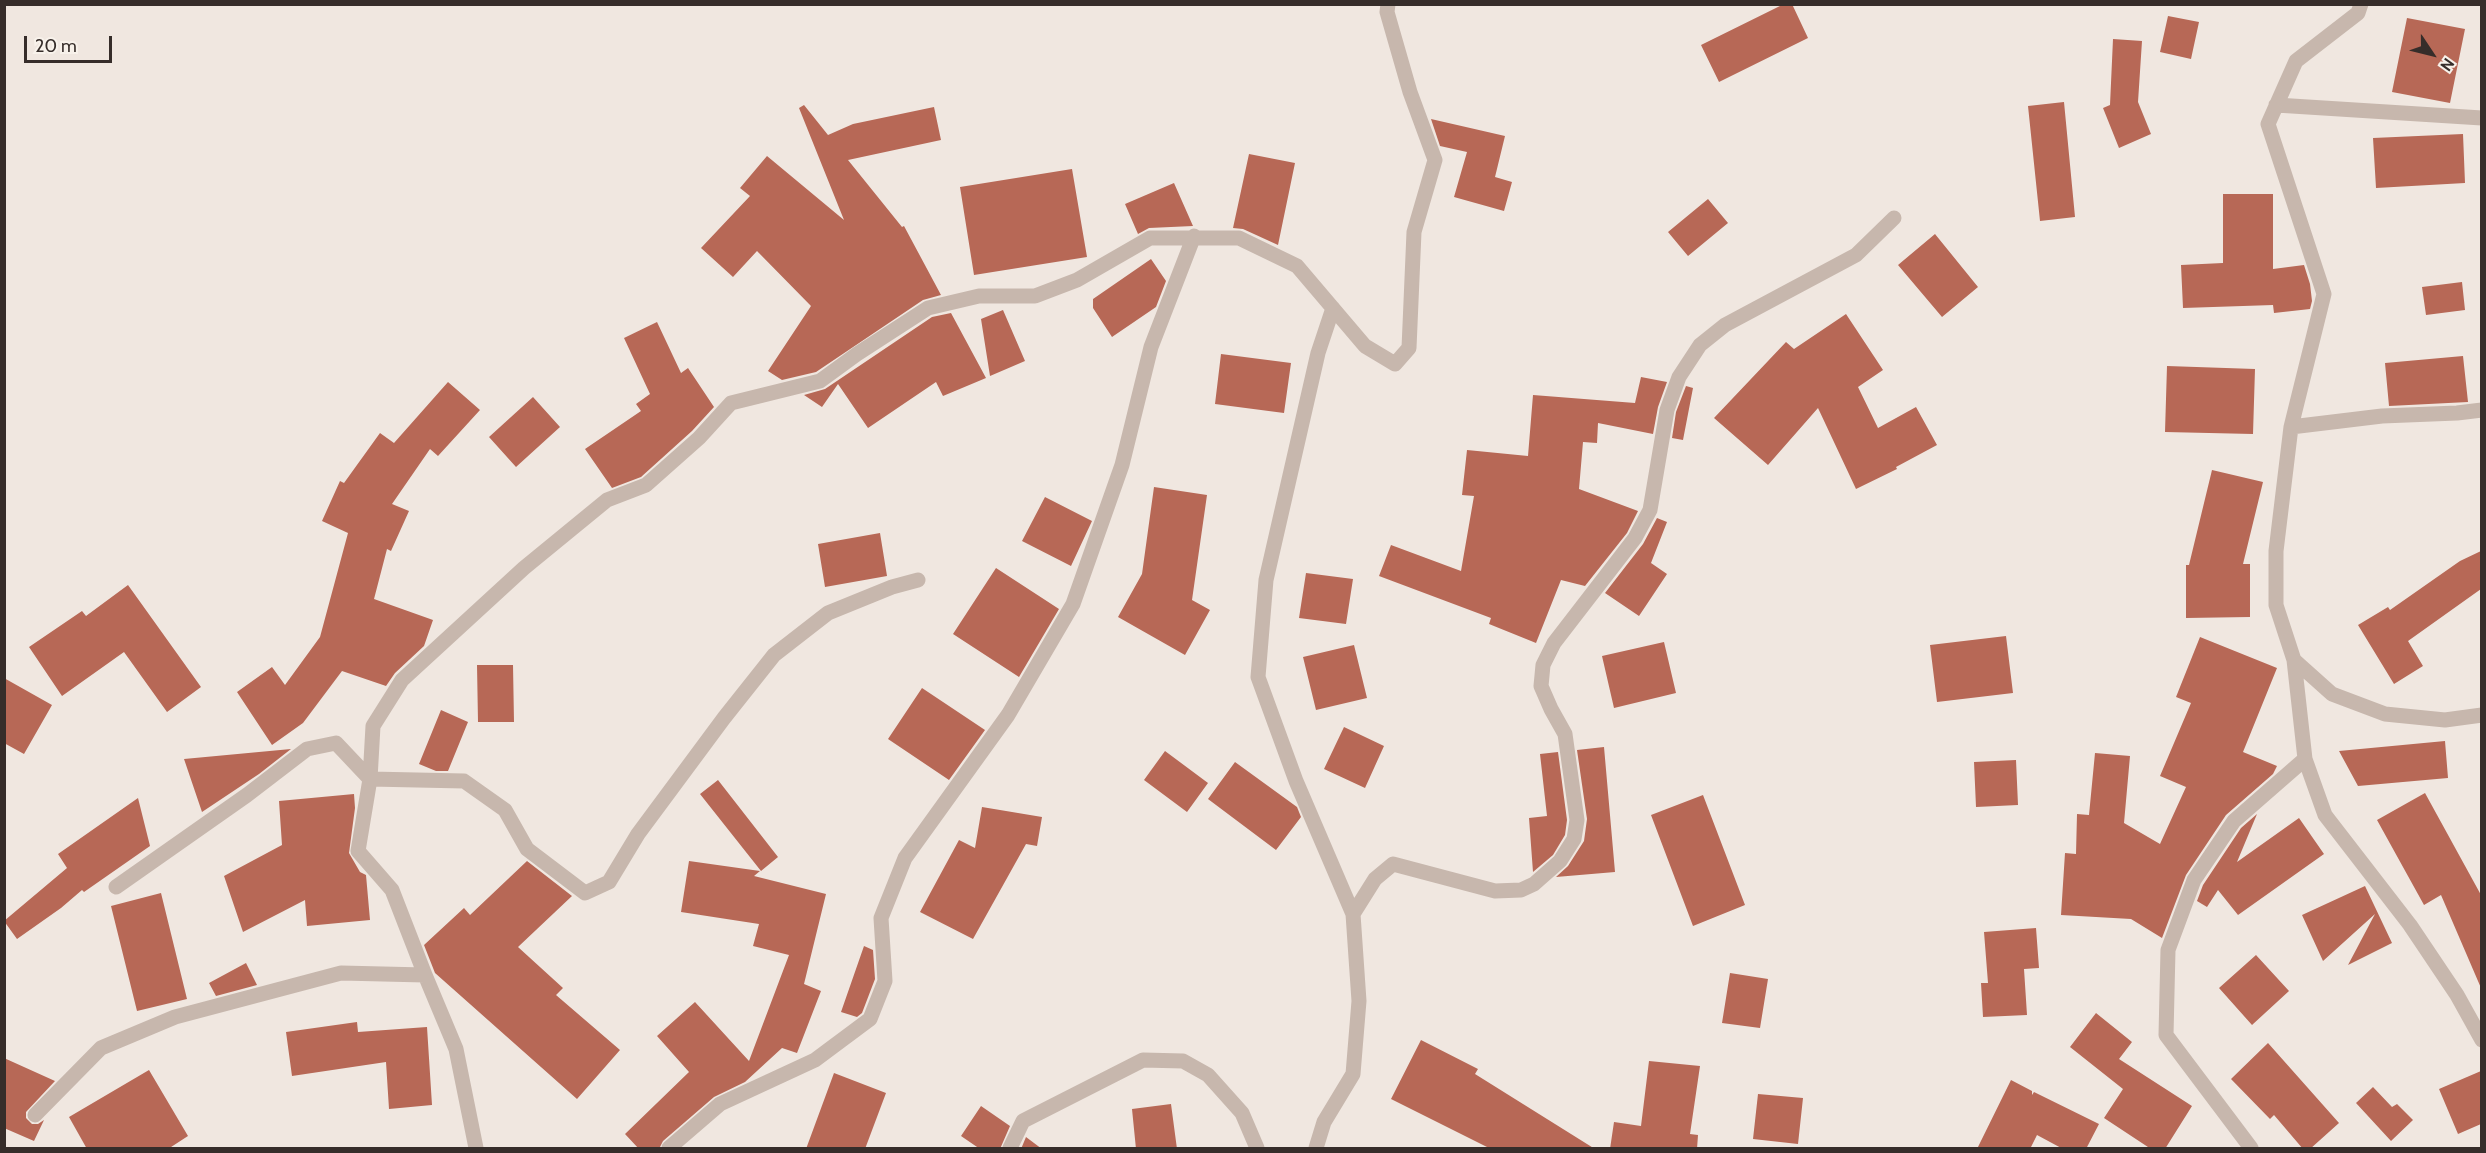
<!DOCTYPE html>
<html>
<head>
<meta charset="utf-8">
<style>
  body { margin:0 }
  #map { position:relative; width:2486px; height:1153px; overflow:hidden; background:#f0e7e0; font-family:Cabin,sans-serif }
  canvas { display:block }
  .frame { position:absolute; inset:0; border:6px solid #362d2a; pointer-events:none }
  .north { position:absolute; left:2402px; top:24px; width:60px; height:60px; -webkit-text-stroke:4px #f8f2eb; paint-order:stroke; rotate:125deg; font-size:16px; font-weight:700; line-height:24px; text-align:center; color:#362d2a }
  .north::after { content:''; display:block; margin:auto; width:21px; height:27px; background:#362d2a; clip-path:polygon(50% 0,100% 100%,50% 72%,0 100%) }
  .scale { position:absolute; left:24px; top:36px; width:88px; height:27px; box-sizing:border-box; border:3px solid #362d2a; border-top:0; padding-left:8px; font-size:18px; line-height:21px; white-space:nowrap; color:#362d2a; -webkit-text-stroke:4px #f8f2eb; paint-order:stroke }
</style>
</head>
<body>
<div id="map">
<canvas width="2486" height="1153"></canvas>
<div class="frame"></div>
<div class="north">N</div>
<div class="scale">20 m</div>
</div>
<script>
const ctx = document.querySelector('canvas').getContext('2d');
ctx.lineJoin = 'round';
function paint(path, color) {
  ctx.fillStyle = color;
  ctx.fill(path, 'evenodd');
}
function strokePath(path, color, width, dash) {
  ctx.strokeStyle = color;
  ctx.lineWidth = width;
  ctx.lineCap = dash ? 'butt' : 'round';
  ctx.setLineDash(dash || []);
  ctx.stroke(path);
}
paint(new Path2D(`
  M 1784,4 L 1792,4 L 1808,38 L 1719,82 L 1701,45 Z
  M 2168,16 L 2199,22 L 2191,59 L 2160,52 Z
  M 2407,18 L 2465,29 L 2450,103 L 2392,92 Z
  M 2113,39 L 2142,41 L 2138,102 L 2151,134 L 2119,148 L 2103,108 L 2110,105 Z
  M 2064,102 L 2075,217 L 2040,221 L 2028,106 Z
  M 804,105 L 828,135 L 853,124 L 934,107 L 941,140 L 848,160 L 902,227 L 904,226 L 941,295 L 923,300 L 816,372 L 782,380 L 768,371 L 811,306 L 757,251 L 733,277 L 701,248 L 750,196 L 740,188 L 767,156 L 844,220 L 799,108 Z
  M 1431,119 L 1505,136 L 1495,177 L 1512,182 L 1504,211 L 1454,197 L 1467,152 L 1440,146 Z
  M 2463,134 L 2465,183 L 2376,188 L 2373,138 Z
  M 1249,154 L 1295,163 L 1278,245 L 1243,229 L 1233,228 Z
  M 1072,169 L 1087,257 L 974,275 L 960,187 Z
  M 1174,183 L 1193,226 L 1149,228 L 1138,234 L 1125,204 Z
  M 2223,194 L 2273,194 L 2273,269 L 2304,265 L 2310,284 L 2312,301 L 2310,309 L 2274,313 L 2273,305 L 2183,308 L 2181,265 L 2223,263 Z
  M 1708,199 L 1728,223 L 1688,256 L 1668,232 Z
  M 1935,234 L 1978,287 L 1942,317 L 1898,265 Z
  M 1151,259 L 1166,281 L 1156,307 L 1112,337 L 1093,308 L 1093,299 Z
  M 2462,282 L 2465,310 L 2426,315 L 2422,287 Z
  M 1003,310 L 1025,361 L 990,376 L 981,319 Z
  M 951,313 L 986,378 L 943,396 L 936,382 L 868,428 L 838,384 L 822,407 L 804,395 L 825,389 L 932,317 Z
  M 1846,314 L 1883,370 L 1858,387 L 1878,428 L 1916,407 L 1937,445 L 1896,467 L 1897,469 L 1856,489 L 1818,408 L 1768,465 L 1714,418 L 1786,342 L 1794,349 Z
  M 657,322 L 681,373 L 688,368 L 714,407 L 692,431 L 641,477 L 612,488 L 585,449 L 641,411 L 636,404 L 650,394 L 624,338 Z
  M 1221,354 L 1291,363 L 1284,413 L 1215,404 Z
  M 2463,356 L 2468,402 L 2389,406 L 2385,363 Z
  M 2167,366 L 2255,369 L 2253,434 L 2165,432 Z
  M 1641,377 L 1667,382 L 1658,407 L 1653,434 L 1598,423 L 1597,443 L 1583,442 L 1579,489 L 1638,511 L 1627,533 L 1585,586 L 1561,580 L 1536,643 L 1489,624 L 1491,618 L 1379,576 L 1391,545 L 1461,571 L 1474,496 L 1462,495 L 1467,450 L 1528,456 L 1533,395 L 1635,403 Z
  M 448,382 L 480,410 L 438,456 L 430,449 L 392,504 L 409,511 L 391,551 L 387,549 L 374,599 L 433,620 L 424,646 L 395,673 L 386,686 L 342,671 L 303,723 L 272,745 L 237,692 L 272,667 L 285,685 L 320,637 L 348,533 L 322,521 L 340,481 L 344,483 L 380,433 L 394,443 Z
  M 1686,386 L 1693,388 L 1683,440 L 1672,438 L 1676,412 Z
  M 533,397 L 560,427 L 516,467 L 489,437 Z
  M 2212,470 L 2263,482 L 2243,564 L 2250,564 L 2250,617 L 2186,618 L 2186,565 L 2189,565 Z
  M 1154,487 L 1207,495 L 1192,600 L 1210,610 L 1185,655 L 1118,617 L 1142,574 Z
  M 1045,497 L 1092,521 L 1071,566 L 1022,541 Z
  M 1657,518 L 1667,522 L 1651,563 L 1667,574 L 1639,616 L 1605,593 L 1643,544 Z
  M 880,533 L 887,576 L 825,587 L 818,544 Z
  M 2481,551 L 2481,589 L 2408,641 L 2423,666 L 2394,684 L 2358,625 L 2388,607 L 2390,610 L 2460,561 Z
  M 996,568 L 1059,609 L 1019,677 L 953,634 Z
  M 1306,573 L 1353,579 L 1346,624 L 1299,618 Z
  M 128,585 L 201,687 L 167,712 L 124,652 L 62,696 L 29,647 L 82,611 L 86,616 Z
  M 2006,636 L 2013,693 L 1937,702 L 1930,645 Z
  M 2200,637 L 2277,668 L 2243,752 L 2277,766 L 2273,774 L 2226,815 L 2186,875 L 2162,938 L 2131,919 L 2061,915 L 2065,853 L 2076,854 L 2077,814 L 2089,815 L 2095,753 L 2130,756 L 2124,823 L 2160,844 L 2186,787 L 2160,776 L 2191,703 L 2176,697 Z
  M 1664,642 L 1676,693 L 1614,708 L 1602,656 Z
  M 1354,645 L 1367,698 L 1316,710 L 1303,657 Z
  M 477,665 L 513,665 L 514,722 L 478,722 Z
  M 4,678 L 52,705 L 24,754 L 4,743 Z
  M 922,688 L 985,730 L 949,780 L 888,739 Z
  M 441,710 L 468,722 L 448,771 L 436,771 L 419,764 Z
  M 1344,727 L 1384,746 L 1365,788 L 1324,769 Z
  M 2445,741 L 2448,778 L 2358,786 L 2339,751 Z
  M 1604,747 L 1615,872 L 1556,877 L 1568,866 L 1584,841 L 1587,819 L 1577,750 Z
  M 291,749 L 259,774 L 202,812 L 184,759 Z
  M 1165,751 L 1208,783 L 1187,812 L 1144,780 Z
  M 1558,752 L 1567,820 L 1565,835 L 1553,855 L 1533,872 L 1529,818 L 1547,816 L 1540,754 Z
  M 2016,760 L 2018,805 L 1976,807 L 1974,762 Z
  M 1235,762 L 1297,807 L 1301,817 L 1276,850 L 1208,799 Z
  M 718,780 L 778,857 L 761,871 L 700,794 Z
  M 2425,793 L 2481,895 L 2481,988 L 2441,895 L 2424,905 L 2377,820 Z
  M 354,794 L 355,808 L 349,853 L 360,872 L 366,875 L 370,920 L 307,926 L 305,900 L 243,932 L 224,876 L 282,845 L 279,801 Z
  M 1703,795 L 1745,905 L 1693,926 L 1651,815 Z
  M 138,798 L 150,846 L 84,892 L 82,890 L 61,908 L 17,939 L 4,921 L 67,868 L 58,854 Z
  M 982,807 L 1042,817 L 1037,846 L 1026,844 L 973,939 L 920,912 L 959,840 L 975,848 Z
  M 2257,814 L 2237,862 L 2299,818 L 2324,854 L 2238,915 L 2218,890 L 2207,907 L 2197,901 L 2203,885 L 2241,828 Z
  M 527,861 L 572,896 L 518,947 L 563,988 L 556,995 L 620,1050 L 577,1099 L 435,973 L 424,945 L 464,908 L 470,915 Z
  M 689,861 L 760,871 L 754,876 L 826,894 L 804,984 L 821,991 L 797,1053 L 782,1048 L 745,1082 L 714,1097 L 663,1141 L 659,1149 L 639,1149 L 625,1134 L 689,1072 L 657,1036 L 695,1002 L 749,1061 L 789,955 L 753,946 L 759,924 L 681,912 Z
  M 2365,886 L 2392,943 L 2348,965 L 2375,914 L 2323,961 L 2302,915 Z
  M 161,893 L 187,999 L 137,1011 L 111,906 Z
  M 2036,928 L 2039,968 L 2024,969 L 2027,1015 L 1983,1017 L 1981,983 L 1988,983 L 1984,932 Z
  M 864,946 L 873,950 L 875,979 L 862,1013 L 857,1017 L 841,1012 Z
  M 2256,955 L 2289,991 L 2252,1025 L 2219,988 Z
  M 246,963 L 257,985 L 216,996 L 209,983 Z
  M 1730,973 L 1768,979 L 1760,1028 L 1722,1023 Z
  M 2096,1013 L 2132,1042 L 2119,1059 L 2192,1106 L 2165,1149 L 2151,1149 L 2104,1118 L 2123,1089 L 2070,1047 Z
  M 357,1022 L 358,1032 L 427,1027 L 432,1105 L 389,1109 L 386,1062 L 292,1076 L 286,1032 Z
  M 1421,1040 L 1478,1069 L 1475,1074 L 1595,1149 L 1491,1149 L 1391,1099 Z
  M 2268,1043 L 2339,1123 L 2310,1149 L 2303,1149 L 2274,1115 L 2270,1119 L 2231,1079 Z
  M 4,1058 L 55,1081 L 26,1112 L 26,1118 L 32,1124 L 38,1124 L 44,1120 L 34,1141 L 4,1128 Z
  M 1649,1061 L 1700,1066 L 1690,1134 L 1698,1135 L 1697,1149 L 1610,1149 L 1614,1122 L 1641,1126 Z
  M 149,1070 L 188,1136 L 168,1149 L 87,1149 L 69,1117 Z
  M 2481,1071 L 2481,1124 L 2458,1134 L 2439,1089 Z
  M 834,1073 L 886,1093 L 865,1149 L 806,1149 Z
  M 2011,1080 L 2032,1091 L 2032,1095 L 2034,1092 L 2099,1124 L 2086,1149 L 2063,1149 L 2037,1135 L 2030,1149 L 1977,1149 Z
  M 2373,1087 L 2392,1107 L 2397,1104 L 2413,1120 L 2391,1141 L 2356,1103 Z
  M 1758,1094 L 1803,1098 L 1798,1144 L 1753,1139 Z
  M 1171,1104 L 1177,1149 L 1136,1149 L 1132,1109 Z
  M 981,1106 L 1010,1126 L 1000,1149 L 980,1149 L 961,1136 Z
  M 1026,1137 L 1042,1149 L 1021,1149 Z`), '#b76856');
strokePath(new Path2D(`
  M 2361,4 L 2358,13 L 2296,61 L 2268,124 L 2324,294 L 2291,427 L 2276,551 L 2276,605 L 2294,660 L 2305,759 L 2325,815 L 2410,925 L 2457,995 L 2482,1040
  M 2276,105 L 2482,118
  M 2291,427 L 2382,416 L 2457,413 L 2482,410
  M 918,580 L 892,587 L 828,613 L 774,655 L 724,718 L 638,834 L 609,882 L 585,893 L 527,849 L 505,810 L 464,781 L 370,779 L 373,726 L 402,680 L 524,568 L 607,500 L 646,485 L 699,438 L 731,403 L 820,381 L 857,354 L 928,308 L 979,296 L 1035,296 L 1077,280 L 1150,238 L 1239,238 L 1297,266 L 1365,346 L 1395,364 L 1409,348 L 1414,232 L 1435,160 L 1410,92 L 1387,12 L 1388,4
  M 2294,660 L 2332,694 L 2385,714 L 2445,720 L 2482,715
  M 116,887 L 247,795 L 307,749 L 336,743 L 370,779 L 358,851 L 392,890 L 425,975
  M 1353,914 L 1375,879 L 1393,864 L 1495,891 L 1521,890 L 1534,884 L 1560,861 L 1574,839 L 1577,820 L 1565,734 L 1551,709 L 1541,686 L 1543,665 L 1554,643 L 1635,538 L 1650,510 L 1667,410 L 1679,377 L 1700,345 L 1725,325 L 1856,255 L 1894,218
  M 35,1115 L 101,1048 L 175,1017 L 341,973 L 425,975 L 456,1049 L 476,1148
  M 669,1148 L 720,1104 L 815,1060 L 870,1019 L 885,981 L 881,918 L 905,858 L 1008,715 L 1073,604 L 1122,465 L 1151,347 L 1194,236
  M 1010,1148 L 1023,1121 L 1143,1060 L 1183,1061 L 1208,1075 L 1242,1113 L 1257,1148
  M 1316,1148 L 1324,1122 L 1353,1074 L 1359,1001 L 1353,914 L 1296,781 L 1258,677 L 1266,580 L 1318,353 L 1333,308
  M 2251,1148 L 2166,1035 L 2168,950 L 2194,880 L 2234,821 L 2305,759`), '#c7b7ad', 15);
</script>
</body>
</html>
